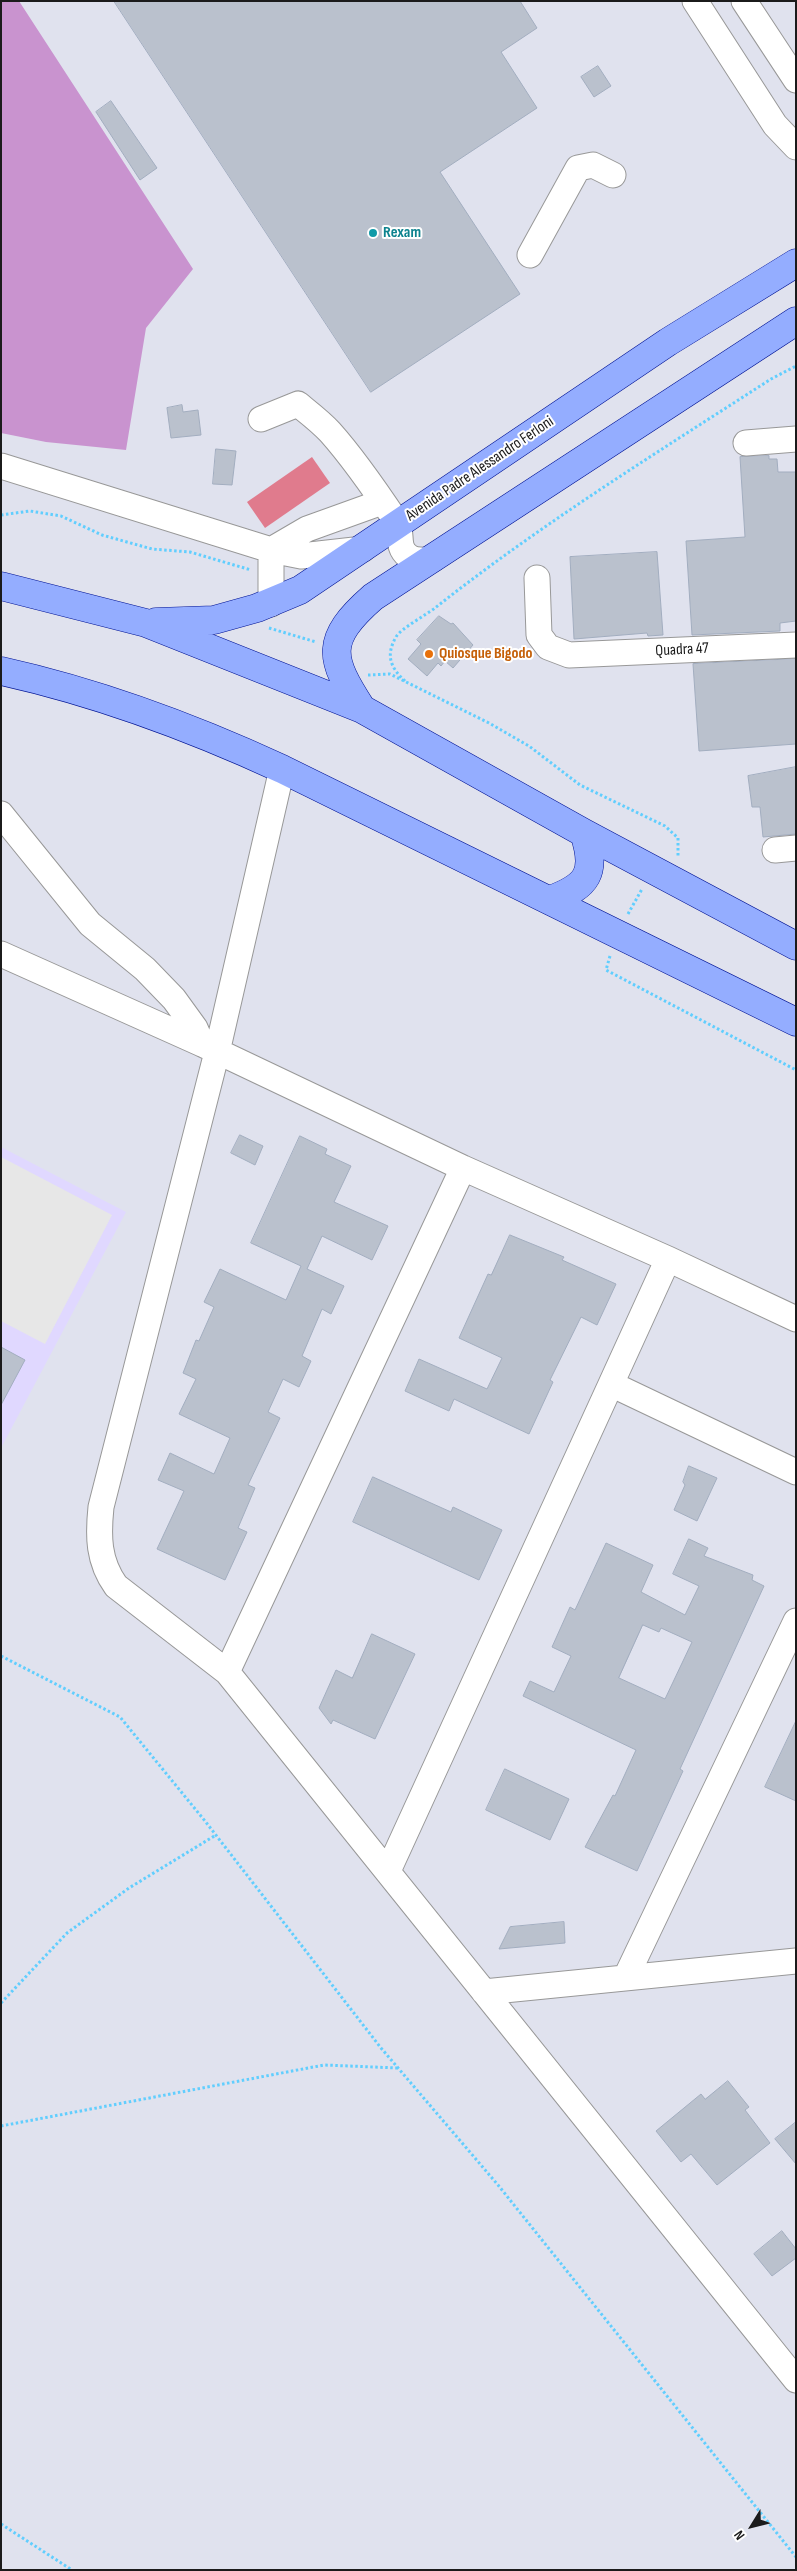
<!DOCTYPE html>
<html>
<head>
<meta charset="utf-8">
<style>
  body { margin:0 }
  #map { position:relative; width:797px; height:2571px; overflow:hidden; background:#e0e2ee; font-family:"Sofia Sans Condensed",sans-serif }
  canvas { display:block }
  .frame { position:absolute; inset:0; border:2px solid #1b1b1b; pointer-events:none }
  .north { position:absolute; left:727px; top:2501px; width:50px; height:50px; -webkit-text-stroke:4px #fff; paint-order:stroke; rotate:234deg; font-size:14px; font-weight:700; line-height:20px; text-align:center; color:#1b1b1b }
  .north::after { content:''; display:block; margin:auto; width:18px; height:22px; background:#1b1b1b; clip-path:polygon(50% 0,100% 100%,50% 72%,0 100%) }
</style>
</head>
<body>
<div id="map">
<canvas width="797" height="2571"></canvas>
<div class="frame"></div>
<div class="north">N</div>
</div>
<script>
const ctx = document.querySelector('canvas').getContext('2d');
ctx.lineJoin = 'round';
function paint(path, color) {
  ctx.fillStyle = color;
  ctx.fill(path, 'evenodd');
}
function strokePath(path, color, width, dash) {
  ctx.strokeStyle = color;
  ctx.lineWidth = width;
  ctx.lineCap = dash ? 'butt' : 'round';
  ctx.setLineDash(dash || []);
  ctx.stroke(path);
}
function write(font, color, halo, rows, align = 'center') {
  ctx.font = font + ' "Sofia Sans Condensed",sans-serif';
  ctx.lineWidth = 4;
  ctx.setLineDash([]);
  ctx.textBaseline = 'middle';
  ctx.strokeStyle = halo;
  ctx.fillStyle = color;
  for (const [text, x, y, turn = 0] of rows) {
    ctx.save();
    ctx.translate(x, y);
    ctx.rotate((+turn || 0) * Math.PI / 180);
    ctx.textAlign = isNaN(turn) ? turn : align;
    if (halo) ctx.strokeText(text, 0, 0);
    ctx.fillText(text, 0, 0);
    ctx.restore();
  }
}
paint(new Path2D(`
  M 1,1147 L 126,1212 L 1,1448 Z`), '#e0d8ff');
paint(new Path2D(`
  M 1,1 L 19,1 L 193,269 L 146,328 L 126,450 L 46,442 L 1,433 Z`), '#c993cf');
paint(new Path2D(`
  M 312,457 L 330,483 L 265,528 L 247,502 Z`), '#e07b8d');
paint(new Path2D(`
  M 1,1157 L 112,1215 L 45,1344 L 1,1321 Z`), '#e7e7e7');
const building = new Path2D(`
  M 114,1 L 520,1 L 537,28 L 501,52 L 537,108 L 440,172 L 520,294 L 371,392 Z
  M 598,66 L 611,86 L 594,97 L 581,77 Z
  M 111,101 L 157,168 L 140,180 L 96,112 Z
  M 182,405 L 183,412 L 198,410 L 201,435 L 171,438 L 167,408 Z
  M 216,449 L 236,451 L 232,485 L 213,484 Z
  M 769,456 L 769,459 L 777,459 L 778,472 L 796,472 L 796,621 L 780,623 L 780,631 L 692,635 L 686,541 L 745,537 L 740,457 Z
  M 657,552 L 663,635 L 648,636 L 647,633 L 574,639 L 570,557 Z
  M 439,616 L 451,624 L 453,623 L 473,645 L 453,668 L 445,661 L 441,666 L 438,663 L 427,676 L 408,659 L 421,644 L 417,640 Z
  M 796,659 L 796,744 L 699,751 L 693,664 Z
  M 796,767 L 796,834 L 763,837 L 760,807 L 752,807 L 748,776 Z
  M 240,1135 L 263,1146 L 255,1165 L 231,1153 Z
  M 300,1136 L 327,1149 L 325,1154 L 351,1166 L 334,1202 L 388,1226 L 372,1260 L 322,1236 L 307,1269 L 344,1286 L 331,1314 L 322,1309 L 302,1356 L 311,1361 L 299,1387 L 283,1379 L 268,1412 L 280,1418 L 248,1485 L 255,1488 L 238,1528 L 247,1532 L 225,1580 L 157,1549 L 184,1491 L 158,1480 L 170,1453 L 214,1474 L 230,1438 L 179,1414 L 196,1379 L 183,1373 L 196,1340 L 199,1341 L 214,1307 L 204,1302 L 220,1269 L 286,1300 L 301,1266 L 251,1243 Z
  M 510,1235 L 564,1257 L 562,1260 L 616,1284 L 597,1325 L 581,1317 L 550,1380 L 553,1382 L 529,1434 L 454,1399 L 449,1411 L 405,1391 L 419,1359 L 487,1389 L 502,1358 L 459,1338 L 488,1274 L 491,1275 Z
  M 1,1347 L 25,1360 L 1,1405 Z
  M 689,1466 L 717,1478 L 697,1521 L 674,1510 L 685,1485 L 683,1482 Z
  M 373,1477 L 451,1512 L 453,1507 L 502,1530 L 479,1580 L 353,1522 Z
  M 689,1539 L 708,1548 L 704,1556 L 753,1575 L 752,1580 L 764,1586 L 680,1769 L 683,1771 L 637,1871 L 585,1847 L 613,1795 L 615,1796 L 636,1750 L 523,1696 L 530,1681 L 554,1692 L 571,1656 L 552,1647 L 570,1607 L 575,1610 L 606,1543 L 653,1565 L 641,1592 L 685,1615 L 699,1586 L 673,1574 ZM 643,1625 L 659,1632 L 661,1628 L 692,1642 L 665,1699 L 619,1678 Z
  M 372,1634 L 415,1654 L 375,1739 L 333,1720 L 331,1724 L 319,1708 L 336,1670 L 352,1678 Z
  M 796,1721 L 796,1801 L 765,1787 Z
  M 505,1769 L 569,1799 L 550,1840 L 486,1810 Z
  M 564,1922 L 565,1943 L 499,1949 L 510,1927 Z
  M 728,2081 L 749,2107 L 745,2110 L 770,2143 L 717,2185 L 691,2154 L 681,2162 L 656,2131 L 701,2094 L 705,2099 Z
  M 796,2122 L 796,2164 L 775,2139 Z
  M 782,2231 L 796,2249 L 796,2258 L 772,2276 L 754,2254 Z`);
paint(building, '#bac1cd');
strokePath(building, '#a2adbf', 1);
const minor = new Path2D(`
  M 695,1 L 775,125 L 796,147
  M 744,1 L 796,80
  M 530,255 L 578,168 L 593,165 L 613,175
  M 261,419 L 298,404 C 309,413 321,422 330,432 C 355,460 376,491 396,521 C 404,532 395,546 408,556 C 415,562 425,560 433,559
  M 746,443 L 796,439
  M 1,466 L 271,550 L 301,556 L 363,549
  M 271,550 L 307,529 L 382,502
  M 537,578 L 539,635 L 548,647 L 569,655 L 796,645
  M 271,604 L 271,550
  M 282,769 L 217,1052 L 101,1507 C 98,1536 98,1561 116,1586 L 227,1672 L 796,2380
  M 1,814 L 90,924 L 145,969 L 174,999 L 195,1028 L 202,1044
  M 775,850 L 796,848
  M 1,954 L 202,1044 L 463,1168 L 668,1259 L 796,1319
  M 611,1384 L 668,1259
  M 227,1672 L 463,1168
  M 388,1871 L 611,1384 L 796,1472
  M 626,1977 L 796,1621
  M 484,1992 L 796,1961`);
const major = new Path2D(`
  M 1,586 L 146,623 L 362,709 L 584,833 L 796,946
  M 156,622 L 214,620 L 257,608 L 300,590 L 668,342 L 796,263
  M 1,671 C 100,693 191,727 282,769 L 796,1022
  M 362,709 C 329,658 324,640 373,597 L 796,321
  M 550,900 C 588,886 597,873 584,833`);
strokePath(minor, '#989898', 27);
strokePath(major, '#001393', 29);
strokePath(new Path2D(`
  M 1,515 L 30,511 L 61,516 L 102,535 L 152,549 L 190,552 L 251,570
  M 269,628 L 316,642
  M 368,675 L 390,674 L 489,723 L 529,746 L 580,785 L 665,826 L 678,838 L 678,857
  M 405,681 C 391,668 385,656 396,637 C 400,629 426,615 435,608 C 541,524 658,452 771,379 L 796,366
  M 628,914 L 642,889
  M 610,956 L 606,970 L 796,1070
  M 1,1656 L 120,1717 L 205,1821 L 381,2048 L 498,2185 L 796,2557
  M 1,2003 L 67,1933 L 129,1888 L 216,1835
  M 1,2126 L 324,2065 L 398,2068
  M 1,2524 L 72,2570`), '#61cefe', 3, [2.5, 2.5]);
strokePath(minor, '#fff', 25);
strokePath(major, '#94adff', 28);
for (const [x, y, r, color] of [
  [373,233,5,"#0f9aa8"],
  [429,654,5,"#e8710a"]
]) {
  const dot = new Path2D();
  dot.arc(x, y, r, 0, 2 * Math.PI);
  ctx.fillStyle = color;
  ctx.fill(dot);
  strokePath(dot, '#fff', 2);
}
write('bold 16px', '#0d838f', '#fff', [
  ["Rexam",383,233]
], 'left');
write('16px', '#1b1b1b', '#fff', [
  ["Avenida Padre Alessandro Ferloni",480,469,-34],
  ["Quadra 47",682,650,-3]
]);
write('bold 16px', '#c56008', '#fff', [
  ["Quiosque Bigodo",439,654]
], 'left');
</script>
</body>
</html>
